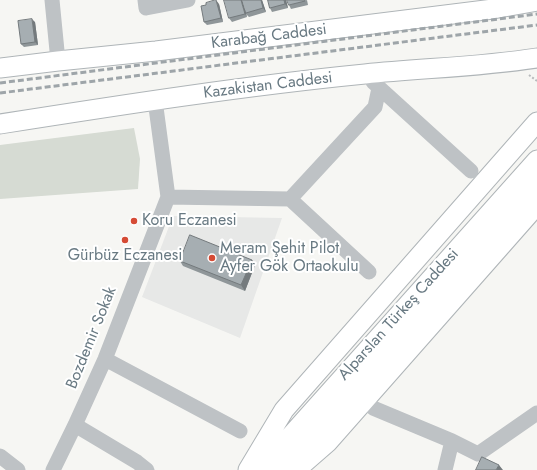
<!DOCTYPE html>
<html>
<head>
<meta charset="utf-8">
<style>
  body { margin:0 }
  canvas { display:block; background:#f6f6f3 }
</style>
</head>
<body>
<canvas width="537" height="470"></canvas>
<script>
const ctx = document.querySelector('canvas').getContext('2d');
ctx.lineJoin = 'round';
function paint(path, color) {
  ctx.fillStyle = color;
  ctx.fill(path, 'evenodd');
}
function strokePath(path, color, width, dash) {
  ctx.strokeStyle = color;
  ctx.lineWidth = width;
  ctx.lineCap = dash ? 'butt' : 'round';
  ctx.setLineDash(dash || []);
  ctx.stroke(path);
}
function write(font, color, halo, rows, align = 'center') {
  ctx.font = font + ' Jost,sans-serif';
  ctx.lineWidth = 4;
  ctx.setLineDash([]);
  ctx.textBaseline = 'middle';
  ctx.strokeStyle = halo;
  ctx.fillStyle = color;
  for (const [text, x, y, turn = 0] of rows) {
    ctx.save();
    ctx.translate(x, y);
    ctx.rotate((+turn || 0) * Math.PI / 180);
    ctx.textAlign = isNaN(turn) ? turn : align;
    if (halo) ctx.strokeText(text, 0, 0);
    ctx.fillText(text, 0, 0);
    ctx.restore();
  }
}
paint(new Path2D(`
  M 173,216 L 282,218 L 240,338 L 142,297 Z`), '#e7e8e7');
paint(new Path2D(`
  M 134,128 L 140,159 L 138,189 L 0,199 L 0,145 Z`), '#d6dbd3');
const major = new Path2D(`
  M 0,68 L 58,61 L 156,51 L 493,9 L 537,1
  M 0,124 C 121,105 243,86 365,74 C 423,68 480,67 537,58
  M 248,470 L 284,410 L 537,122
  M 260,470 L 537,160
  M 280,470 L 537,181
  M 296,470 L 328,442 L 537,205`);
strokePath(major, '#afb5b8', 21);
strokePath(new Path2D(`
  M 529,75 L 537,81`), '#b8bbbd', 2, [2, 2]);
strokePath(new Path2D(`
  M 52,0 L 58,61
  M 145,0 L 146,8 L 188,0
  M 373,82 L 471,171
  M 168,197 L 290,199 L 369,272
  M 290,199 L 375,107 L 379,88
  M 105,359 L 240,431
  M 373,408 L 452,441 L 445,470
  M 75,425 L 137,462 L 147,470
  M 452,441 L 478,454 L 537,413
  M 0,456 L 18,470
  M 53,470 L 75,425 L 105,359 L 168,197 L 155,100`), '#bec2c5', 15);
strokePath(major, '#fff', 19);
strokePath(new Path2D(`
  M 0,83 L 537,14
  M 0,93 L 537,25`), '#9ea5a9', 3, [6, 3]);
paint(new Path2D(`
  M 262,0 L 266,12 L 249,17 L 246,14 L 247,17 L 232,22 L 229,18 Z
  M 268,0 L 286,0 L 288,8 L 272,12 L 270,8 Z
  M 307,0 L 308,5 L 291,9 L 289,5 Z
  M 219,4 L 223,22 L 207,25 L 204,22 Z
  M 35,22 L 38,45 L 24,47 L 21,44 Z
  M 252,260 L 255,265 L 245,291 L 183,266 L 180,261 Z`), '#8f9699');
paint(new Path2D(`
  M 216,0 L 219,4 L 223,22 L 221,18 Z
  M 241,0 L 242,0 L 247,17 L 245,14 Z
  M 261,0 L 262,0 L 266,12 L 263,8 Z
  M 284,0 L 286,0 L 288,8 L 285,4 Z
  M 32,19 L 35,22 L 38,45 L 35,42 Z
  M 252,260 L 255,265 L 245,291 L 241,285 Z
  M 499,465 L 503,470 L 496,470 Z`), '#747a7d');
const building = new Path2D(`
  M 216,0 L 221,18 L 204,22 L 201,6 L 206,5 L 206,3 Z
  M 224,0 L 241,0 L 245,14 L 229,18 Z
  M 242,0 L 261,0 L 263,8 L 246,13 Z
  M 268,0 L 284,0 L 285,4 L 270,8 Z
  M 287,0 L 305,0 L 305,1 L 289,5 Z
  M 32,19 L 35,42 L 21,44 L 18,21 Z
  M 190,235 L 252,260 L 241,285 L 180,261 Z
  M 482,457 L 499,465 L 496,470 L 476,470 Z`);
paint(building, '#a6aeb2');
strokePath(building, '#747a7d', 1);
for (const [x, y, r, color] of [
  [134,221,4,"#d54b35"],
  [125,240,4,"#d54b35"],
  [212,258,4,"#d54b35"]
]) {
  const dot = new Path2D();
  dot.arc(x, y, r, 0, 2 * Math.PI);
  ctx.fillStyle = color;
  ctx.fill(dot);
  strokePath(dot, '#fff', 1.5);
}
write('16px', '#687982', '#fff', [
  ["Karabağ Caddesi",269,37,-7],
  ["Kazakistan Caddesi",268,86,-7],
  ["Alparslan Türkeş Caddesi",399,315,-48],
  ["Bozdemir Sokak",92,338,-68]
]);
write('16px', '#687982', '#fff', [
  ["Koru Eczanesi",142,221],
  ["Meram Şehit Pilot",220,249],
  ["Ayfer Gök Ortaokulu",220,267],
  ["Gürbüz Eczanesi",125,256,"center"]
], 'left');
</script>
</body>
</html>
